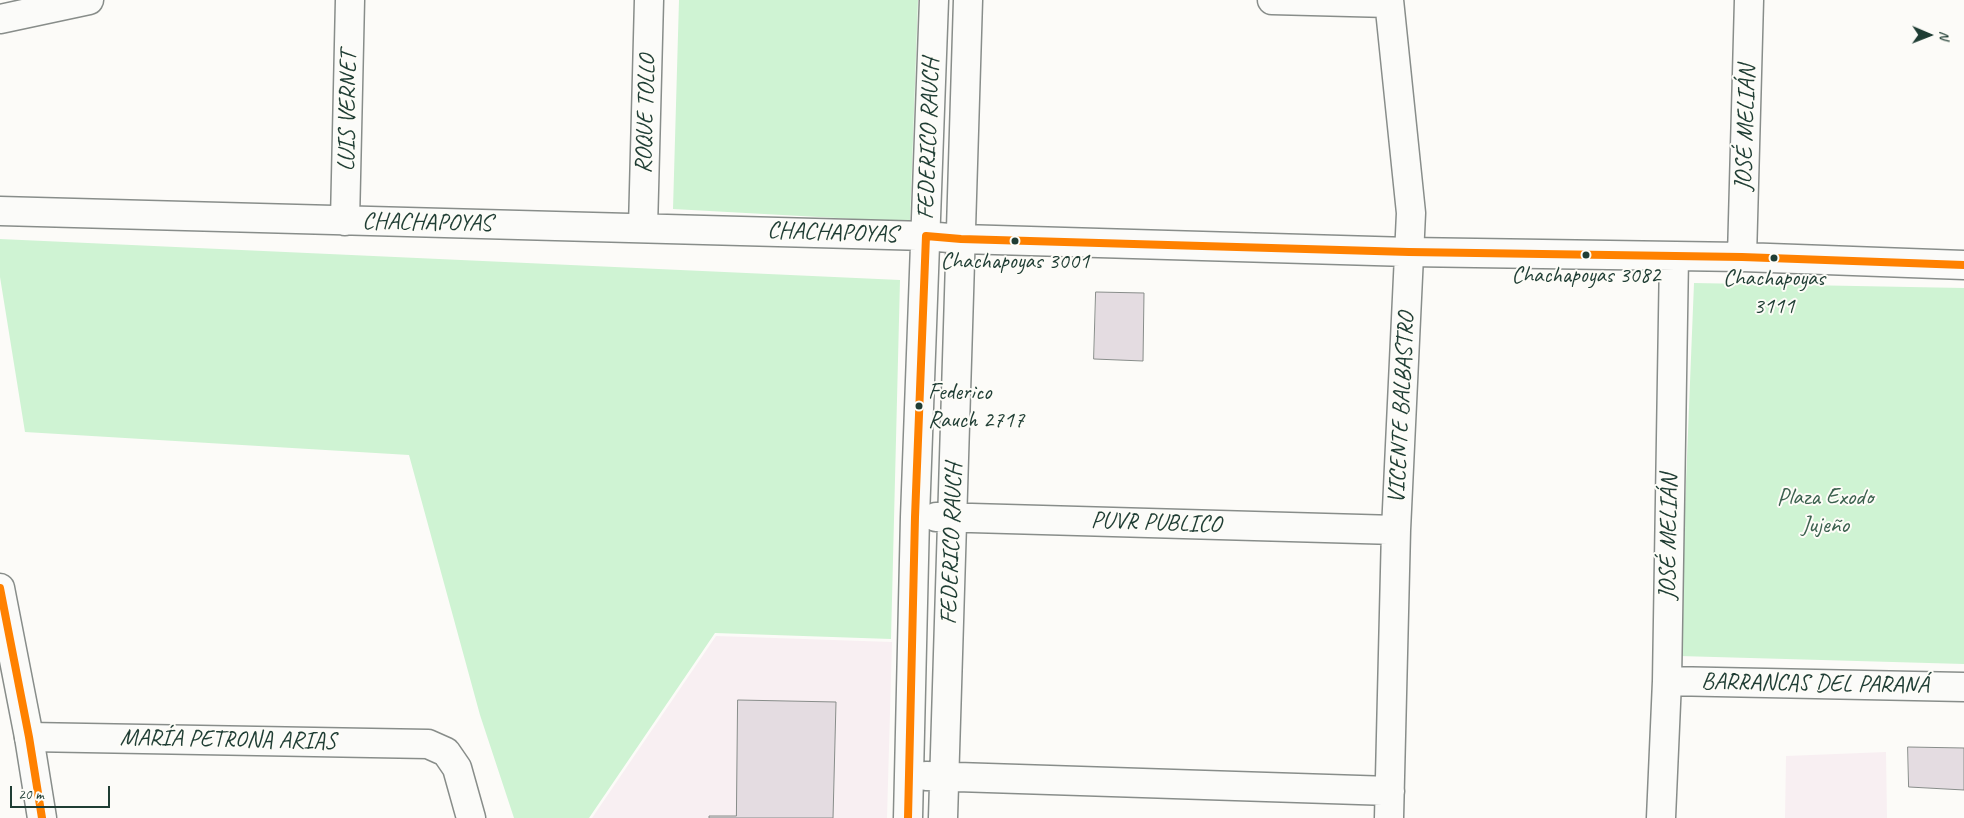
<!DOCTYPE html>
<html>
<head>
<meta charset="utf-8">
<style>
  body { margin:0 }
  #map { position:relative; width:1964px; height:818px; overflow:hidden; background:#fcfbf8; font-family:Caveat,sans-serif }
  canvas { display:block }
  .north { position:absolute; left:1904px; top:10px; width:50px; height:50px; -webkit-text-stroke:4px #fdfcf7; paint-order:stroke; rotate:91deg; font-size:14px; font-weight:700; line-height:20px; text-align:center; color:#1f3d34 }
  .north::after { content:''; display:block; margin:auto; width:18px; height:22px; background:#1f3d34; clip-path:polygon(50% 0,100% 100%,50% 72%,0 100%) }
  .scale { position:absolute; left:10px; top:786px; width:100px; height:22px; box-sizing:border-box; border:2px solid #1f3d34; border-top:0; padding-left:6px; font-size:15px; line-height:18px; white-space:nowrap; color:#1f3d34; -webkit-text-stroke:4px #fdfcf7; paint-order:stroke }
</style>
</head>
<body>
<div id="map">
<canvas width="1964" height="818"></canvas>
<div class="north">N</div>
<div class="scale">20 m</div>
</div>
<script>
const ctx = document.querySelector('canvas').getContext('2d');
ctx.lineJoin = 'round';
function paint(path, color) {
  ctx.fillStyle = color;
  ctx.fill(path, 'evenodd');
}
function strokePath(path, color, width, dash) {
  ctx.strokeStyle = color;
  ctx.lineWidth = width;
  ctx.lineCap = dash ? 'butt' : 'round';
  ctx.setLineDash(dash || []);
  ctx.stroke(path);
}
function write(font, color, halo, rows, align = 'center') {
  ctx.font = font + ' Caveat,sans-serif';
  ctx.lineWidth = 4;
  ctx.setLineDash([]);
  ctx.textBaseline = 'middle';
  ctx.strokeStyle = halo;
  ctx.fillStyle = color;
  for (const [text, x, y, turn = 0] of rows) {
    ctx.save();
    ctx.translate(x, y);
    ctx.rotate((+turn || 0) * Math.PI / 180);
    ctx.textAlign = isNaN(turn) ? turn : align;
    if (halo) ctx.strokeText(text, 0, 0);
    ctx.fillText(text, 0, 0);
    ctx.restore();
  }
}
paint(new Path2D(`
  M 716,636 L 892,642 L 887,818 L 592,818 Z
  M 1886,752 L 1887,818 L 1785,818 L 1786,756 Z`), '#f8eff2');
paint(new Path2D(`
  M 679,0 L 918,0 L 910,222 L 673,209 Z
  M 0,239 L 900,280 L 891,639 L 715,633 L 589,818 L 514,818 L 480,715 L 409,455 L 25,432 L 0,277 Z
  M 1694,283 L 1964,288 L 1964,664 L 1679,656 Z`), '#cff3d3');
const building = new Path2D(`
  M 1096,292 L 1144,293 L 1143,361 L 1094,359 Z
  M 738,700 L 836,702 L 833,818 L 709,818 L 709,816 L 736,816 Z
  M 1908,747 L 1964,748 L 1964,790 L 1909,787 Z`);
paint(building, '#e4dce1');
strokePath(building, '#888d8a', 1);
const street = new Path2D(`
  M 1272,0 L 1389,3
  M 0,19 L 89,0
  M 0,211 L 926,236 L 961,239 L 1409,252 L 1742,257 L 1964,265
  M 345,221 L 350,0
  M 643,228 L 649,0
  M 1742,257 L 1749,0
  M 936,517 L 1396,530
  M 1667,681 L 1964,687
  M 29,737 L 428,744 L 446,752 L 457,768 L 471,818
  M 926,776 L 1390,791
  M 908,818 L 915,517 L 934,0
  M 943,818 L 968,0
  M 1389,818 L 1396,530 L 1411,213 L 1389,0
  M 1661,818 L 1667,681 L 1674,256`);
const primary = new Path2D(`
  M 0,588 L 29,737 L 42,818`);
strokePath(street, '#888d8a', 31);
strokePath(primary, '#888d8a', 31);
strokePath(street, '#fbfbf9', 28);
strokePath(primary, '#fbfbf9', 28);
strokePath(new Path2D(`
  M 0,588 L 29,737 L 42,818
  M 908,818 L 915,517 L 926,236 L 961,239 L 1409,252 L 1742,257 L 1964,265`), '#ff8100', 8);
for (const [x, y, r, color] of [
  [1015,241,4.5,"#1f3d34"],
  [1586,255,4.5,"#1f3d34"],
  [1774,258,4.5,"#1f3d34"],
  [919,406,4.5,"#1f3d34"]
]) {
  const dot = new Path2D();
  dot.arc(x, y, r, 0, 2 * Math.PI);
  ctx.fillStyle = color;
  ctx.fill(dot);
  strokePath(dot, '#fdfcf7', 2);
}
write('23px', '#1f3d34', '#fdfcf7', [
  ["Chachapoyas 3001",1015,262],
  ["Chachapoyas 3082",1586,276],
  ["Chachapoyas",1774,279],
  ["3111",1774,307],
  ["Federico",928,393,"left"],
  ["Rauch 2717",928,421,"left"]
]);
write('24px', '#1f3d34', '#fdfcf7', [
  ["LUIS VERNET",348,111,-89],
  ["ROQUE TOLLO",646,114,-88],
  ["JOSÉ MELIÁN",1746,128,-88],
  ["FEDERICO RAUCH",929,139,-88],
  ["CHACHAPOYAS",427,223,1],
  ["CHACHAPOYAS",832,233,2],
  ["VICENTE BALBASTRO",1402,408,-87],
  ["PUVR PUBLICO",1156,523,2],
  ["JOSÉ MELIÁN",1669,537,-89],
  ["FEDERICO RAUCH",952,544,-88],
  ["BARRANCAS DEL PARANÁ",1815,684,1],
  ["MARÍA PETRONA ARIAS",228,740,1]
]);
write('24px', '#3b604e', '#fdfcf7', [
  ["Plaza Exodo",1825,498],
  ["Jujeño",1825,526]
]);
</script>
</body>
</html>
